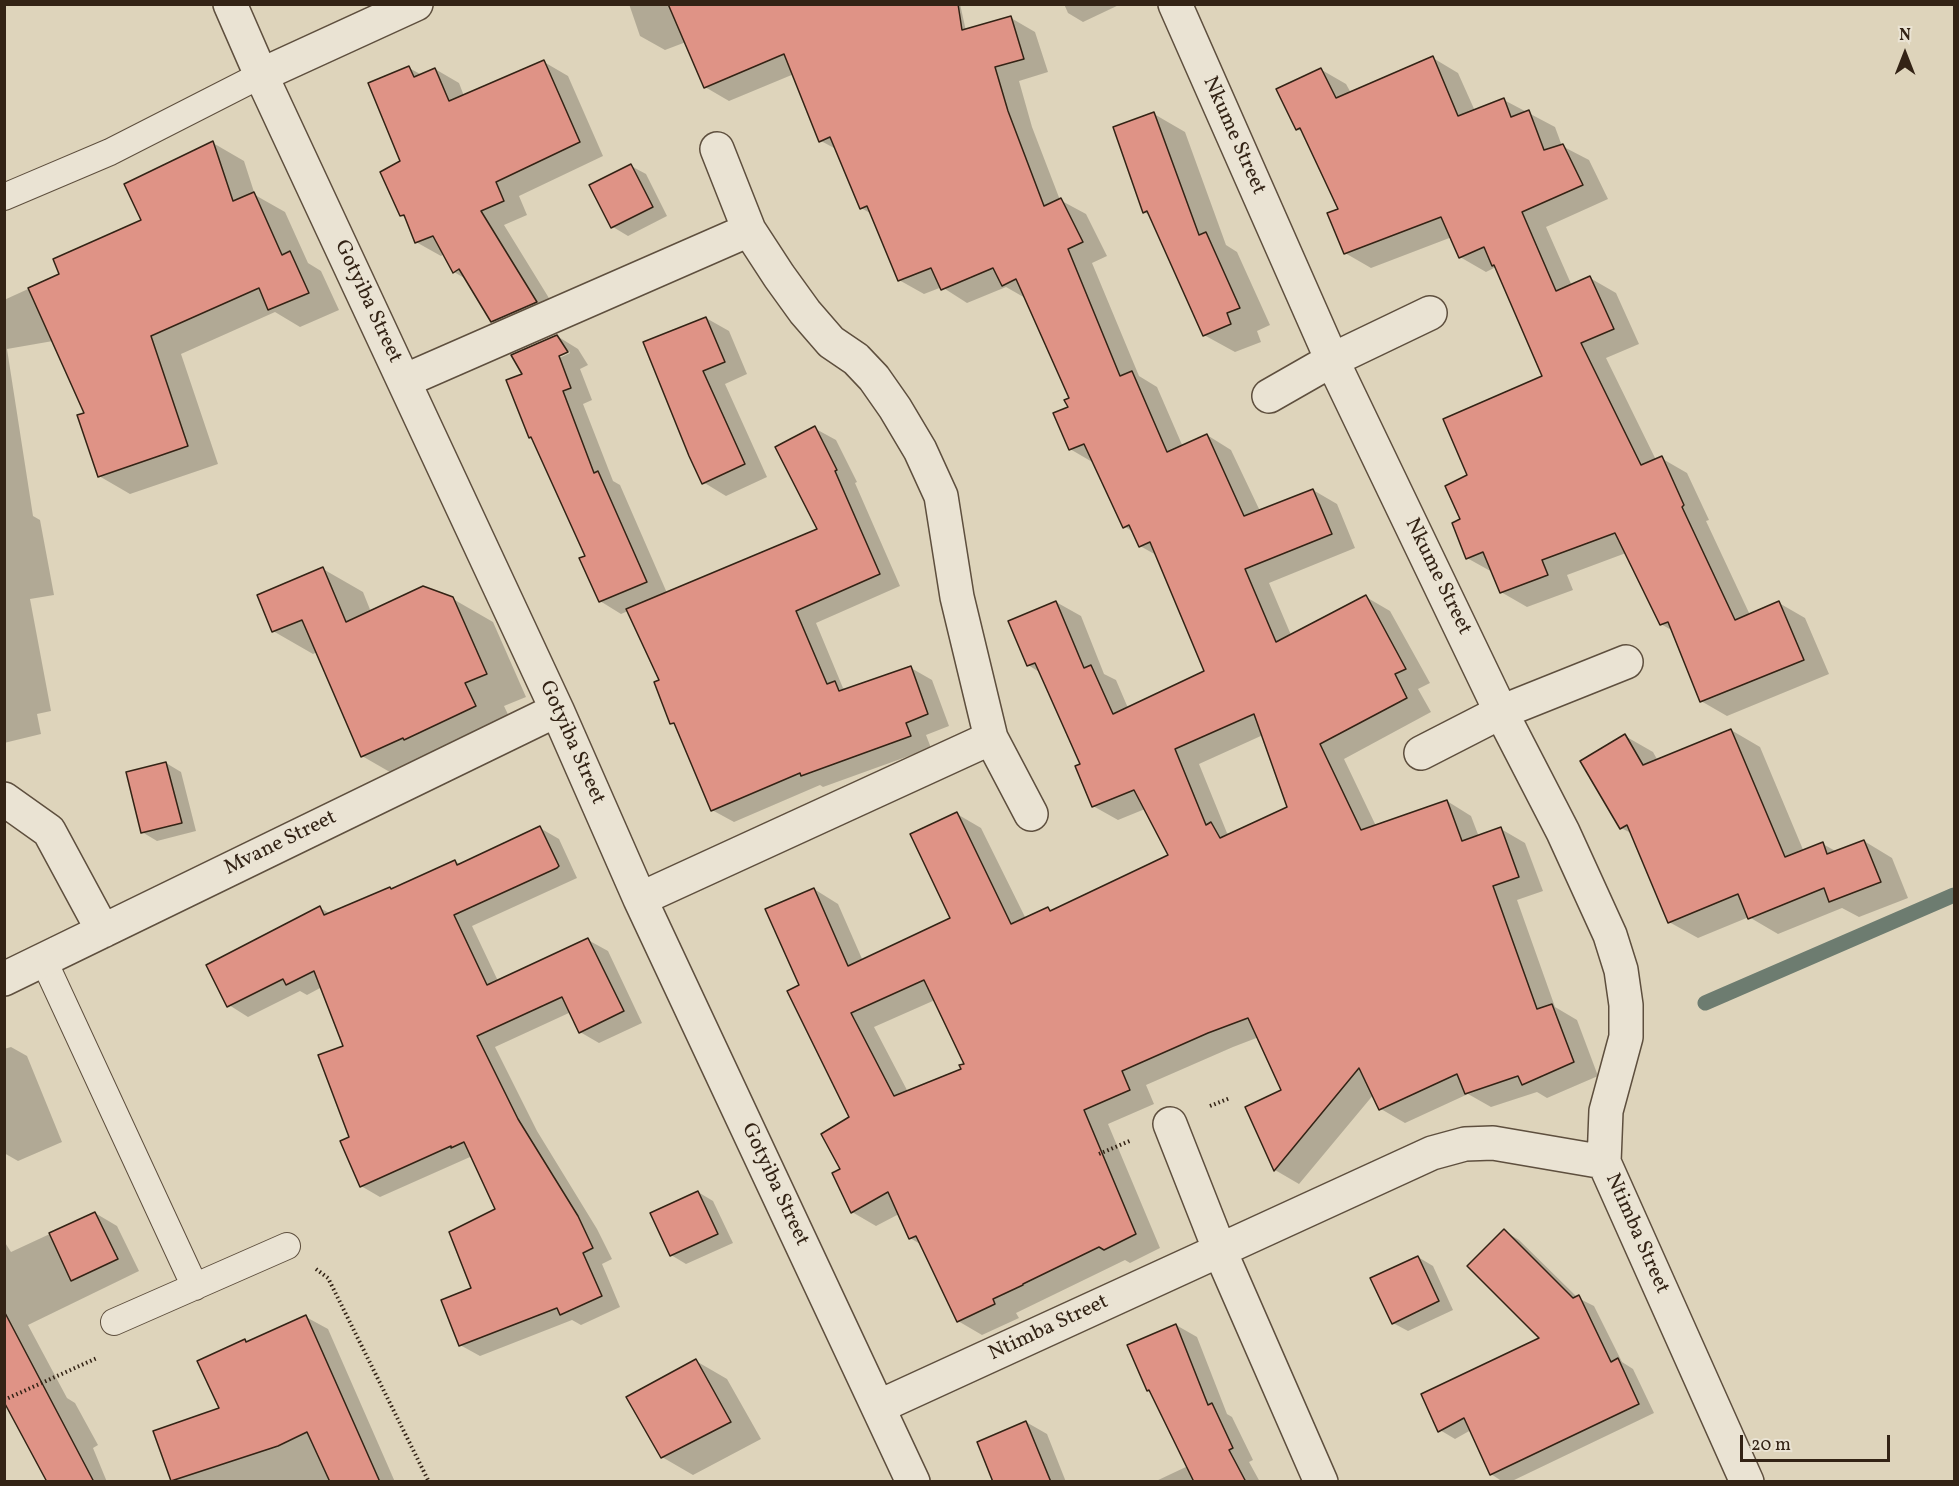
<!DOCTYPE html>
<html>
<head>
<meta charset="utf-8">
<style>
  body { margin:0 }
  #map { position:relative; width:1959px; height:1486px; overflow:hidden; background:#ded4bb; font-family:Vollkorn,serif }
  canvas { display:block }
  .frame { position:absolute; inset:0; border:6px solid #332315; pointer-events:none }
  .north { position:absolute; left:1875px; top:24px; width:60px; height:60px; -webkit-text-stroke:4px #eae3d3; paint-order:stroke; rotate:0deg; font-size:16px; font-weight:700; line-height:24px; text-align:center; color:#332315 }
  .north::after { content:''; display:block; margin:auto; width:21px; height:27px; background:#332315; clip-path:polygon(50% 0,100% 100%,50% 72%,0 100%) }
  .scale { position:absolute; left:1740px; top:1435px; width:150px; height:27px; box-sizing:border-box; border:3px solid #332315; border-top:0; padding-left:8px; font-size:18px; line-height:21px; white-space:nowrap; color:#332315; -webkit-text-stroke:4px #eae3d3; paint-order:stroke }
</style>
</head>
<body>
<div id="map">
<canvas width="1959" height="1486"></canvas>
<div class="frame"></div>
<div class="north">N</div>
<div class="scale">20 m</div>
</div>
<script>
const ctx = document.querySelector('canvas').getContext('2d');
ctx.lineJoin = 'round';
function paint(path, color) {
  ctx.fillStyle = color;
  ctx.fill(path, 'evenodd');
}
function strokePath(path, color, width, dash) {
  ctx.strokeStyle = color;
  ctx.lineWidth = width;
  ctx.lineCap = dash ? 'butt' : 'round';
  ctx.setLineDash(dash || []);
  ctx.stroke(path);
}
function write(font, color, halo, rows, align = 'center') {
  ctx.font = font + ' Vollkorn,serif';
  ctx.lineWidth = 6;
  ctx.setLineDash([]);
  ctx.textBaseline = 'middle';
  ctx.strokeStyle = halo;
  ctx.fillStyle = color;
  for (const [text, x, y, turn = 0] of rows) {
    ctx.save();
    ctx.translate(x, y);
    ctx.rotate((+turn || 0) * Math.PI / 180);
    ctx.textAlign = isNaN(turn) ? turn : align;
    if (halo) ctx.strokeText(text, 0, 0);
    ctx.fillText(text, 0, 0);
    ctx.restore();
  }
}
paint(new Path2D(`
  M 629,4 L 960,4 L 966,31 L 1011,18 L 1035,32 L 1048,72 L 1019,81 L 1032,127 L 1060,200 L 1086,214 L 1107,256 L 1092,263 L 1139,376 L 1157,387 L 1183,447 L 1207,435 L 1231,450 L 1260,511 L 1313,490 L 1337,504 L 1355,548 L 1269,583 L 1291,635 L 1366,597 L 1390,611 L 1430,683 L 1418,689 L 1431,712 L 1344,759 L 1376,826 L 1447,801 L 1471,816 L 1479,837 L 1501,829 L 1525,843 L 1543,891 L 1517,900 L 1555,1007 L 1577,1020 L 1598,1076 L 1547,1098 L 1537,1092 L 1491,1107 L 1468,1094 L 1405,1123 L 1381,1109 L 1374,1094 L 1299,1184 L 1275,1170 L 1283,1091 L 1259,1037 L 1233,1047 L 1146,1085 L 1154,1104 L 1108,1124 L 1160,1248 L 1130,1263 L 1125,1260 L 1016,1313 L 1019,1318 L 982,1335 L 958,1321 L 922,1245 L 910,1238 L 899,1214 L 876,1226 L 852,1212 L 842,1169 L 851,1118 L 801,986 L 814,889 L 838,904 L 863,961 L 952,918 L 957,814 L 981,828 L 1026,919 L 1048,909 L 1053,911 L 1170,856 L 1145,809 L 1118,820 L 1093,806 L 1082,765 L 1041,673 L 1028,665 L 1056,602 L 1081,616 L 1104,674 L 1116,680 L 1128,708 L 1206,671 L 1158,556 L 1140,546 L 1133,532 L 1124,526 L 1094,463 L 1070,449 L 1071,399 L 1027,299 L 1006,287 L 967,303 L 942,287 L 924,294 L 899,280 L 872,214 L 861,208 L 836,149 L 821,141 L 794,74 L 729,101 L 705,87 L 686,42 L 665,50 L 640,36 ZM 1263,735 L 1289,807 L 1230,835 L 1227,833 L 1199,764 ZM 935,1000 L 966,1065 L 963,1070 L 908,1092 L 874,1027 Z
  M 1064,4 L 1121,4 L 1083,22 L 1068,13 Z
  M 1433,58 L 1458,73 L 1475,111 L 1504,100 L 1555,127 L 1562,146 L 1589,160 L 1608,199 L 1546,227 L 1572,286 L 1590,278 L 1616,293 L 1639,344 L 1606,358 L 1656,460 L 1661,458 L 1687,473 L 1709,520 L 1706,521 L 1750,615 L 1779,603 L 1805,618 L 1829,674 L 1727,716 L 1701,701 L 1673,631 L 1661,624 L 1626,553 L 1567,575 L 1573,590 L 1527,607 L 1501,592 L 1494,573 L 1467,558 L 1462,520 L 1469,476 L 1544,377 L 1496,267 L 1486,272 L 1460,257 L 1452,237 L 1371,268 L 1345,253 L 1340,210 L 1303,132 L 1297,129 L 1320,69 L 1346,84 L 1351,93 Z
  M 544,62 L 568,76 L 603,156 L 519,196 L 527,215 L 504,225 L 560,316 L 516,335 L 492,321 L 466,279 L 454,272 L 444,254 L 441,256 L 416,242 L 407,219 L 401,215 L 402,162 L 409,68 L 422,75 L 435,69 L 459,83 L 464,96 Z
  M 1154,114 L 1185,132 L 1226,245 L 1237,252 L 1270,325 L 1257,331 L 1261,342 L 1235,352 L 1204,335 L 1151,216 L 1144,212 Z
  M 213,143 L 244,161 L 255,195 L 285,212 L 308,263 L 321,271 L 339,310 L 300,327 L 275,312 L 181,354 L 218,464 L 130,494 L 99,476 L 86,414 L 53,341 L 7,349 L 33,516 L 40,520 L 54,595 L 30,599 L 51,711 L 37,714 L 41,734 L 4,743 L 4,300 L 61,274 L 143,221 Z
  M 631,166 L 646,174 L 667,216 L 628,236 L 613,227 Z
  M 706,318 L 729,331 L 747,374 L 725,384 L 767,477 L 726,496 L 703,482 L 690,455 Z
  M 557,336 L 578,349 L 588,365 L 580,369 L 592,400 L 583,404 L 613,481 L 620,485 L 667,593 L 819,529 L 814,428 L 836,440 L 857,482 L 855,483 L 900,586 L 816,623 L 843,688 L 847,690 L 911,668 L 932,680 L 949,726 L 926,735 L 931,748 L 823,787 L 820,785 L 734,822 L 712,810 L 677,726 L 672,723 L 661,681 L 628,611 L 621,614 L 600,601 L 587,557 L 533,439 L 530,437 L 524,374 ZM 569,351 L 570,353 L 553,361 L 552,358 Z
  M 323,569 L 363,592 L 371,612 L 453,599 L 493,622 L 526,697 L 504,706 L 515,729 L 402,779 L 362,756 L 317,652 L 313,654 L 273,631 Z
  M 1731,730 L 1760,747 L 1804,852 L 1823,844 L 1837,852 L 1864,841 L 1892,858 L 1908,898 L 1859,917 L 1842,908 L 1778,934 L 1749,917 L 1698,938 L 1669,922 L 1633,834 L 1621,828 L 1625,736 L 1653,752 L 1658,761 Z
  M 166,763 L 181,772 L 196,831 L 157,841 L 142,832 Z
  M 540,828 L 559,839 L 577,878 L 472,926 L 498,981 L 588,940 L 608,951 L 642,1023 L 599,1043 L 580,1032 L 571,1012 L 495,1047 L 537,1131 L 597,1229 L 612,1259 L 602,1264 L 620,1307 L 581,1325 L 572,1320 L 480,1356 L 460,1345 L 473,1289 L 497,1210 L 472,1158 L 470,1157 L 380,1197 L 361,1186 L 351,1138 L 345,1046 L 322,987 L 307,995 L 300,991 L 248,1017 L 229,1005 L 320,908 L 331,914 L 392,890 L 455,861 L 461,865 Z
  M 11,1047 L 27,1056 L 62,1142 L 18,1161 L 4,1153 L 4,1049 Z
  M 698,1192 L 713,1201 L 733,1243 L 686,1264 L 671,1255 Z
  M 95,1213 L 117,1226 L 139,1271 L 28,1325 L 67,1398 L 75,1403 L 98,1445 L 93,1448 L 107,1482 L 49,1482 L 4,1399 L 4,1241 L 11,1252 Z
  M 1504,1231 L 1519,1240 L 1578,1298 L 1594,1306 L 1622,1362 L 1633,1369 L 1654,1413 L 1510,1482 L 1503,1482 L 1491,1474 L 1471,1430 L 1455,1439 L 1440,1430 L 1542,1338 Z
  M 1418,1257 L 1433,1266 L 1453,1310 L 1408,1331 L 1393,1323 Z
  M 306,1317 L 328,1329 L 395,1482 L 173,1482 L 155,1432 L 221,1409 L 245,1340 L 249,1343 Z
  M 1176,1325 L 1197,1337 L 1227,1414 L 1232,1417 L 1253,1460 L 1249,1462 L 1260,1482 L 1154,1482 L 1188,1466 L 1151,1392 L 1148,1390 Z
  M 696,1361 L 727,1379 L 761,1439 L 693,1475 L 662,1457 Z
  M 1026,1422 L 1047,1434 L 1066,1482 L 995,1482 Z`), '#0003');
strokePath(new Path2D(`
  M 1705,1003 L 1954,895`), '#6d7c70', 15);
const building = new Path2D(`
  M 668,4 L 958,4 L 962,30 L 1011,16 L 1024,59 L 995,67 L 1008,111 L 1044,206 L 1061,198 L 1083,242 L 1068,249 L 1120,376 L 1132,371 L 1167,452 L 1207,434 L 1244,516 L 1313,489 L 1332,534 L 1245,569 L 1276,642 L 1366,595 L 1406,669 L 1395,674 L 1407,698 L 1320,744 L 1361,830 L 1447,800 L 1462,841 L 1501,827 L 1519,877 L 1493,886 L 1537,1009 L 1552,1004 L 1574,1062 L 1522,1085 L 1518,1076 L 1465,1094 L 1457,1074 L 1379,1110 L 1359,1068 L 1274,1171 L 1245,1107 L 1281,1090 L 1248,1018 L 1208,1033 L 1122,1071 L 1130,1090 L 1084,1110 L 1136,1234 L 1104,1250 L 1099,1247 L 1023,1284 L 1023,1285 L 993,1299 L 995,1304 L 957,1322 L 916,1236 L 909,1239 L 888,1192 L 851,1213 L 832,1173 L 840,1169 L 821,1134 L 849,1117 L 787,991 L 799,985 L 765,909 L 814,888 L 848,966 L 950,918 L 910,834 L 957,812 L 1011,924 L 1048,907 L 1050,911 L 1168,855 L 1134,790 L 1092,807 L 1075,766 L 1080,764 L 1035,663 L 1027,666 L 1008,621 L 1056,601 L 1084,668 L 1091,665 L 1113,714 L 1204,671 L 1150,542 L 1139,547 L 1129,525 L 1123,528 L 1084,444 L 1069,450 L 1053,413 L 1068,407 L 1064,400 L 1069,398 L 1016,279 L 1002,286 L 993,268 L 941,290 L 931,268 L 898,281 L 867,206 L 860,209 L 830,137 L 819,142 L 784,54 L 704,88 ZM 1254,714 L 1287,807 L 1220,838 L 1211,822 L 1206,825 L 1175,749 ZM 924,980 L 964,1064 L 959,1065 L 961,1069 L 894,1096 L 851,1013 Z
  M 1433,56 L 1458,116 L 1504,98 L 1511,117 L 1529,110 L 1544,150 L 1563,144 L 1583,185 L 1522,212 L 1556,291 L 1590,276 L 1614,329 L 1581,343 L 1641,465 L 1662,456 L 1684,505 L 1682,507 L 1735,620 L 1779,601 L 1804,660 L 1700,702 L 1668,622 L 1660,625 L 1615,533 L 1542,560 L 1548,575 L 1500,593 L 1483,552 L 1466,559 L 1452,523 L 1460,519 L 1445,486 L 1467,475 L 1443,419 L 1542,376 L 1494,265 L 1492,266 L 1484,247 L 1459,258 L 1441,217 L 1344,254 L 1327,213 L 1338,209 L 1300,128 L 1296,130 L 1276,89 L 1321,68 L 1336,98 Z
  M 544,60 L 580,142 L 496,182 L 504,201 L 481,211 L 537,302 L 491,322 L 459,269 L 453,273 L 433,236 L 415,243 L 404,215 L 400,216 L 380,172 L 400,161 L 368,83 L 409,66 L 414,77 L 435,68 L 449,101 Z
  M 1154,112 L 1199,235 L 1206,232 L 1240,308 L 1227,313 L 1231,324 L 1203,336 L 1147,211 L 1143,213 L 1113,127 Z
  M 213,141 L 233,201 L 254,192 L 282,255 L 290,251 L 309,293 L 268,310 L 259,288 L 151,336 L 188,446 L 98,477 L 77,415 L 84,413 L 28,288 L 59,274 L 53,259 L 141,220 L 124,184 Z
  M 631,164 L 653,207 L 611,228 L 589,185 Z
  M 706,317 L 725,362 L 703,371 L 745,464 L 702,484 L 689,456 L 643,342 Z
  M 557,335 L 568,352 L 559,356 L 571,388 L 563,391 L 594,473 L 598,471 L 647,582 L 599,602 L 579,558 L 585,556 L 531,437 L 529,438 L 506,380 L 522,374 L 511,355 Z
  M 815,426 L 837,470 L 835,471 L 880,574 L 796,611 L 827,684 L 835,681 L 839,691 L 911,666 L 928,714 L 906,723 L 911,736 L 801,776 L 800,773 L 711,811 L 674,723 L 670,724 L 654,682 L 659,680 L 626,609 L 817,529 L 775,447 Z
  M 323,567 L 346,622 L 423,586 L 453,597 L 487,674 L 465,683 L 476,706 L 404,740 L 403,738 L 361,757 L 302,620 L 272,632 L 257,595 Z
  M 1731,729 L 1785,857 L 1823,842 L 1827,854 L 1864,840 L 1881,882 L 1829,902 L 1824,888 L 1748,919 L 1738,894 L 1668,923 L 1627,825 L 1620,829 L 1580,761 L 1625,734 L 1643,765 Z
  M 166,762 L 182,823 L 141,833 L 126,772 Z
  M 540,826 L 559,866 L 557,868 L 454,915 L 487,985 L 588,938 L 624,1011 L 579,1033 L 562,997 L 477,1036 L 518,1119 L 578,1216 L 593,1248 L 583,1253 L 602,1296 L 560,1315 L 557,1308 L 459,1346 L 441,1300 L 471,1288 L 449,1232 L 495,1209 L 464,1142 L 451,1148 L 451,1146 L 360,1187 L 340,1141 L 349,1137 L 318,1055 L 343,1046 L 314,971 L 286,985 L 283,979 L 227,1007 L 206,965 L 320,906 L 324,915 L 390,887 L 391,889 L 455,860 L 457,865 Z
  M 698,1191 L 718,1234 L 670,1256 L 650,1213 Z
  M 95,1212 L 118,1259 L 71,1281 L 49,1233 Z
  M 1504,1229 L 1573,1298 L 1579,1295 L 1611,1362 L 1618,1358 L 1639,1404 L 1490,1475 L 1464,1418 L 1438,1432 L 1421,1394 L 1539,1338 L 1467,1266 Z
  M 1418,1256 L 1439,1301 L 1392,1324 L 1370,1278 Z
  M 4,1311 L 94,1482 L 47,1482 L 4,1402 Z
  M 306,1315 L 380,1482 L 330,1482 L 307,1432 L 278,1446 L 171,1481 L 153,1431 L 219,1408 L 197,1361 L 245,1339 L 246,1342 Z
  M 1176,1324 L 1208,1405 L 1212,1403 L 1233,1448 L 1229,1450 L 1246,1482 L 1194,1482 L 1149,1390 L 1147,1391 L 1127,1345 Z
  M 696,1359 L 731,1422 L 661,1458 L 626,1397 Z
  M 1026,1421 L 1051,1482 L 993,1482 L 977,1442 Z`);
paint(building, '#df9386');
strokePath(building, '#332315', 1.5);
const service = new Path2D(`
  M 4,197 L 110,152 L 261,75
  M 44,961 L 195,1287
  M 114,1322 L 287,1246`);
const minor = new Path2D(`
  M 230,4 L 261,75 L 557,710 L 640,899 L 913,1482
  M 1175,4 L 1332,360 L 1501,712 L 1563,832 L 1610,935 L 1621,970 L 1626,1005 L 1626,1037 L 1606,1111 L 1604,1162 L 1747,1482
  M 261,75 L 416,4
  M 717,149 L 749,230 L 779,276 L 805,312 L 831,342 L 856,359 L 874,378 L 895,408 L 920,450 L 941,496 L 957,597 L 991,738 L 1031,814
  M 404,381 L 749,230
  M 1269,396 L 1332,360 L 1430,313
  M 1421,753 L 1501,712 L 1626,662
  M 4,799 L 49,831 L 103,931
  M 640,899 L 991,738
  M 4,979 L 557,710
  M 1170,1124 L 1220,1251 L 1321,1482
  M 878,1407 L 1432,1153 L 1465,1144 L 1493,1143 L 1604,1162`);
strokePath(service, '#5e4f3e', 28);
strokePath(minor, '#5e4f3e', 36);
strokePath(new Path2D(`
  M 1210,1106 L 1230,1098
  M 1099,1154 L 1132,1140
  M 316,1269 L 328,1278 L 429,1482
  M 4,1400 L 97,1358`), '#332315', 4, [1.5, 3]);
strokePath(service, '#eae3d3', 26);
strokePath(minor, '#eae3d3', 33);
write('21px', '#332315', '#eae3d3', [
  ["Nkume Street",1233,136,66],
  ["Gotyiba Street",367,302,65],
  ["Nkume Street",1437,577,64],
  ["Gotyiba Street",571,743,66],
  ["Mvane Street",281,844,-26],
  ["Gotyiba Street",774,1185,65],
  ["Ntimba Street",1636,1234,66],
  ["Ntimba Street",1049,1329,-25]
]);
</script>
</body>
</html>
